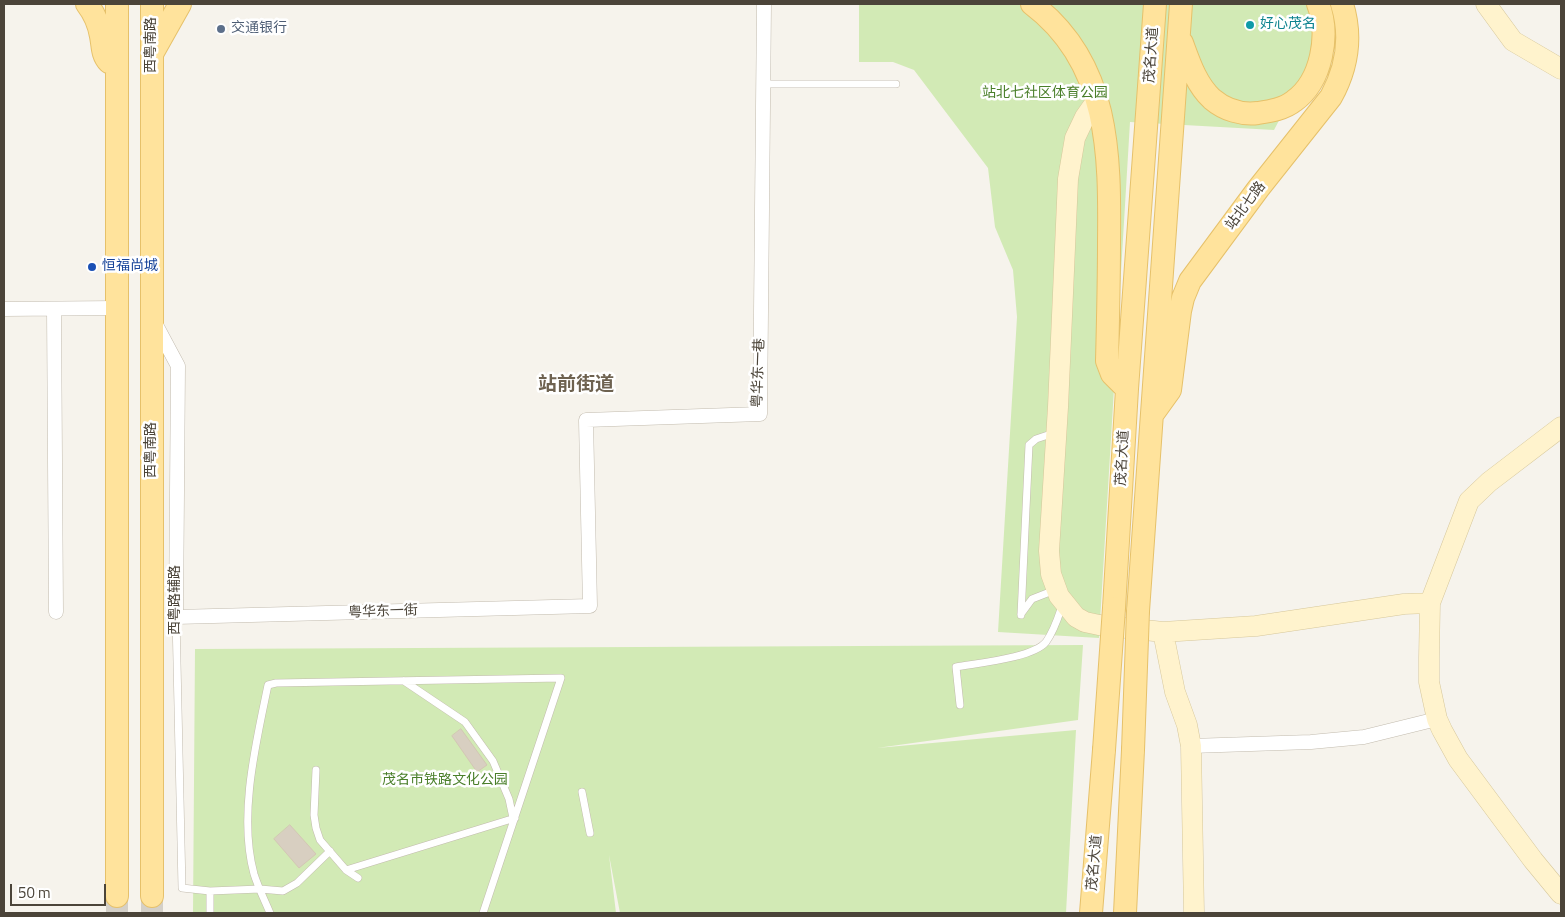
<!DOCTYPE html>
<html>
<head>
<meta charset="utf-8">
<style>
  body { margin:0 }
  #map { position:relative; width:1565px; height:917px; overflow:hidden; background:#f6f3ec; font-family:"Titillium Web",sans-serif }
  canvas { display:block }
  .frame { position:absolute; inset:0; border:5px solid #4b4439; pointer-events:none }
  .scale { position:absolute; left:10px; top:884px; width:96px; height:22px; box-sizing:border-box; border:2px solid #4b4439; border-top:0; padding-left:6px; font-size:15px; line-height:18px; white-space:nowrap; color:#4b4439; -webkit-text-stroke:4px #fff; paint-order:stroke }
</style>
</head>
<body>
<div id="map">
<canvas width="1565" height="917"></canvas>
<div class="frame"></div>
<div class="scale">50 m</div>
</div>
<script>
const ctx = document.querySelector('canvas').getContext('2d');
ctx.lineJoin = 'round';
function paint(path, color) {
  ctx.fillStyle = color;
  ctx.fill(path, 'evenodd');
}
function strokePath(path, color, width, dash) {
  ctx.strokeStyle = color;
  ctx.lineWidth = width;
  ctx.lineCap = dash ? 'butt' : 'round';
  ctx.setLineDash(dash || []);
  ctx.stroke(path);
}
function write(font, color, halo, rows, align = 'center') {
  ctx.font = font + ' "Titillium Web","Noto Sans SC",sans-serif';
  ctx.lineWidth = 5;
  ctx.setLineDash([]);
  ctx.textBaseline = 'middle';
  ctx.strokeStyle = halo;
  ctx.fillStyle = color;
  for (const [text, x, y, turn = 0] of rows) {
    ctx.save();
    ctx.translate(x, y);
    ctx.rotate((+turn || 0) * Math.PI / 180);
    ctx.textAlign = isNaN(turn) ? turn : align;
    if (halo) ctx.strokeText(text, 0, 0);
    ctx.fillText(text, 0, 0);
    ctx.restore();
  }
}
paint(new Path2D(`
  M 859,4 L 1312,4 L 1315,44 L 1305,71 L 1274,130 L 1130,122 L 1099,638 L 998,632 L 1017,317 L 1013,270 L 995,227 L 988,168 L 914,70 L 893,62 L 859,62 Z
  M 1083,645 L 1078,720 L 877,748 L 1076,730 L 1066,913 L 620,913 L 609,855 L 616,913 L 193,913 L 195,649 Z`), '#d2eab5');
const building = new Path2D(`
  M 461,729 L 487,765 L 477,772 L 452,736 Z
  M 290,825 L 316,854 L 299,868 L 274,839 Z`);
paint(building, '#d8cfc1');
strokePath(building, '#d3c7b4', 1);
strokePath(new Path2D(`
  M 117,896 L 117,913
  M 152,896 L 152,913`), '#d4d0c8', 22, [22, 11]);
const lane = new Path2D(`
  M 764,84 L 896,84
  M 1021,614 L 1032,599 L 1055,590
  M 1021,615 L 1029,445 L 1036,439 L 1054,433
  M 176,617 L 182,888 L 210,891 L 210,913
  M 404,681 L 465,722 L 493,761 L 509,799 L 513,818
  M 960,705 L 956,667 C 977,663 1033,658 1046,642 C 1054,631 1058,618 1062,606
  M 316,770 L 314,815 L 316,828 L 320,840 L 346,870 L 358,878
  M 582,792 L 590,833
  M 346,870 L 515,818
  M 210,891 L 260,889 L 283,891 L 297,883 L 330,851
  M 270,913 C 265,901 258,887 254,874 C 238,816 256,743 268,685 L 276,683 L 561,678 L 483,913`);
const street = new Path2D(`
  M 4,309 L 117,308
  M 54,309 L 56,612
  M 155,323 L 178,366 L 176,617 L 590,606 L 586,420 L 760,414 L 764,4
  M 1191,746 L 1311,742 L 1364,737 L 1437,719`);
const secondary = new Path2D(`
  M 1486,4 L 1513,41 L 1561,69
  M 1097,100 L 1085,117 L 1075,138 L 1068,179 L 1058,407 L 1049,551 L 1051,574 L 1059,596 L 1076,617 L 1085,622 L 1099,625 L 1163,632 L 1256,626 L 1404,604 L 1430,603
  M 1561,427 L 1489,482 L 1469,501 L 1430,603 L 1429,658 L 1429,682 L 1437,719 L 1442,730 L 1458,759 L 1533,860 L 1561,894
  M 1163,632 L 1175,692 L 1187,725 L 1191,746 L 1194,913`);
const primary = new Path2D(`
  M 87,4 C 94,13 99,25 101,36 C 103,46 102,55 109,62
  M 117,4 L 117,896
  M 152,4 L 152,896
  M 1032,4 C 1110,63 1110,154 1109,243 C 1109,282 1108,322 1107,361 L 1112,374 L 1127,389
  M 1182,43 C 1189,62 1196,84 1212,99 C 1225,110 1242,115 1258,113 C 1271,111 1284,109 1294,101 C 1322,81 1330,34 1318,4
  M 153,52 L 180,4
  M 1152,415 L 1170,390 L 1180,311 L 1183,298 L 1190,281 L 1258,189 L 1331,97 C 1347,68 1352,36 1342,4
  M 1114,608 L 1127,389 L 1155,4
  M 1138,611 L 1181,4
  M 1091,913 L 1104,750
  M 1125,913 L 1133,750`);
strokePath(lane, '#c2bbae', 8);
strokePath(street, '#c2bbae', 15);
strokePath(secondary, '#d6c79b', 21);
strokePath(primary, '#e6c16a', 24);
strokePath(lane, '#fff', 7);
strokePath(street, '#fff', 14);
strokePath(secondary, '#fff3cd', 20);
strokePath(primary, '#ffe39c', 22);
const primaryBridge = new Path2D(`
  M 1104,750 L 1114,608
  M 1133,750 L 1138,611`);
strokePath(primaryBridge, '#e6c16a', 24, []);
strokePath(primaryBridge, '#ffe39c', 22);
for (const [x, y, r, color] of [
  [1250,25,5,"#0f9aa8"],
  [221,29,5,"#5c6f8a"],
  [92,267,5,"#1a4fb4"]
]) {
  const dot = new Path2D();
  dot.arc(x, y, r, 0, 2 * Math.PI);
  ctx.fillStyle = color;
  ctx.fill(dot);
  strokePath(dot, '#fff', 2);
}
write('14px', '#0d838f', '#fff', [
  ["好心茂名",1260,25]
], 'left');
write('14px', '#4e5e75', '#fff', [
  ["交通银行",231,29]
], 'left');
write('14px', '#4b4439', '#fff', [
  ["西粤南路",152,45,-90],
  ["茂名大道",1152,55,-86],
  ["站北七路",1246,206,-53],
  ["粤华东一巷",759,373,-88],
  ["西粤南路",152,450,-90],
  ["茂名大道",1123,458,-87],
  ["西粤路辅路",176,600,-90],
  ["粤华东一街",383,612,-2],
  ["茂名大道",1095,863,-85]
]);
write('14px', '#4a7f2a', '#fff', [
  ["站北七社区体育公园",1045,94],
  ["茂名市铁路文化公园",445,781]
]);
write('14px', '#164399', '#fff', [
  ["恒福尚城",102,267]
], 'left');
write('bold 19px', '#6e6250', '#fff', [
  ["站前街道",576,385]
]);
</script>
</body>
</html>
